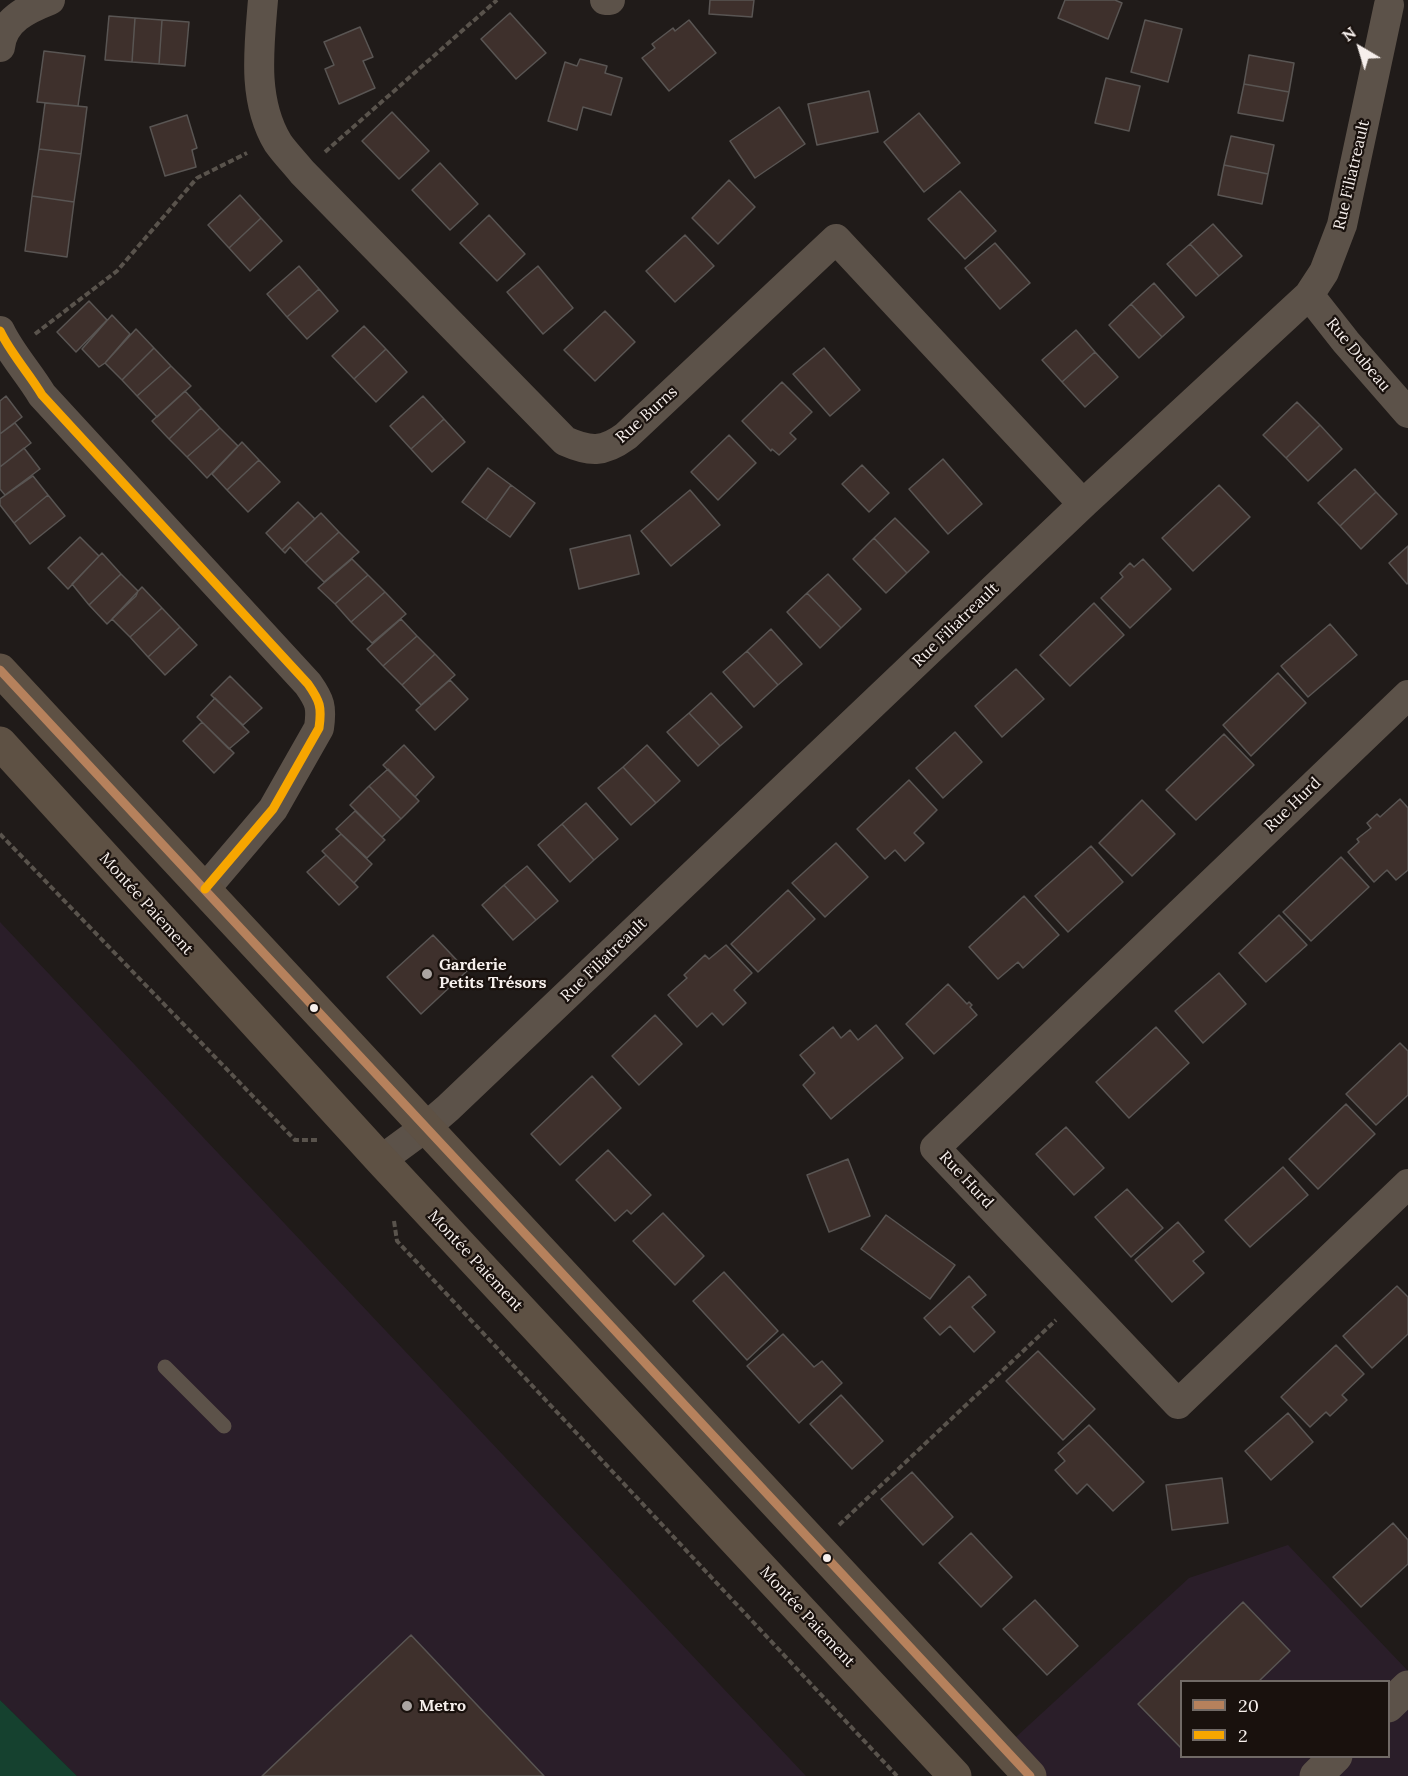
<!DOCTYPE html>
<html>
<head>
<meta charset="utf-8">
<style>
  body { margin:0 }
  #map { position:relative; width:1408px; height:1776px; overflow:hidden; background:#201b19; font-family:Lora,serif }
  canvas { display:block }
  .legend { position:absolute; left:1180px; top:1680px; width:210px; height:78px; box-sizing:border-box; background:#19110d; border:2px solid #716a66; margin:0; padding:8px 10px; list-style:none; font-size:18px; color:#f6efec }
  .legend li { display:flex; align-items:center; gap:12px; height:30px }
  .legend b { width:30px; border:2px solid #716a66 }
  .north { position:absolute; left:1330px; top:18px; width:60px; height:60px; -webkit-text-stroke:4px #19110d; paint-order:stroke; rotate:322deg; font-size:16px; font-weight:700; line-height:24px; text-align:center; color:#f6efec }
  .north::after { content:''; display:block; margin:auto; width:21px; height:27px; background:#f6efec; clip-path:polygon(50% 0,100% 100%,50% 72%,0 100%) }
</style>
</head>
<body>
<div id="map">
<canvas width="1408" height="1776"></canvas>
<ul class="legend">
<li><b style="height:8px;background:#b6815c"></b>20</li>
<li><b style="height:8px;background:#f7a600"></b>2</li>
</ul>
<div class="north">N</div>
</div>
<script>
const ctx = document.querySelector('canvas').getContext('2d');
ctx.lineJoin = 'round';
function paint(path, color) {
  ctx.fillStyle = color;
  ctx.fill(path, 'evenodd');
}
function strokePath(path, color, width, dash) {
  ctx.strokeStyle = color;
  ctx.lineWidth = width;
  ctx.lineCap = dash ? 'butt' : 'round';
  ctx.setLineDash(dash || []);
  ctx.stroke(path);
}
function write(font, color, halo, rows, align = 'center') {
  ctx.font = font + ' Lora,serif';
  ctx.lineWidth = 4.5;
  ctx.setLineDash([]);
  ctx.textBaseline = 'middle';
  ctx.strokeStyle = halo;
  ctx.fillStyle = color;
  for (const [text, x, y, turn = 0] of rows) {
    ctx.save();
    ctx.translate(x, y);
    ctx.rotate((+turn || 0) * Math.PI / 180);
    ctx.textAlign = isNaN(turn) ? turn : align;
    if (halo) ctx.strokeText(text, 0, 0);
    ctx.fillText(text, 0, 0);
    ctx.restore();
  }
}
paint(new Path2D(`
  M 0,922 L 806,1776 L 77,1776 L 0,1700 Z
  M 1288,1545 L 1408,1671 L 1408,1776 L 1030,1776 L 1004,1748 L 1189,1578 ZM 1182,1682 L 1388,1682 L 1388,1756 L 1182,1756 Z`), '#2a1e29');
paint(new Path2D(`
  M 0,1700 L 77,1776 L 0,1776 Z`), '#15412f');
const building = new Path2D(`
  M 710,0 L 754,0 L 752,17 L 709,14 Z
  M 1065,0 L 1115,0 L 1122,3 L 1108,39 L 1058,18 Z
  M 510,13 L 546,53 L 516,79 L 481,39 Z
  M 109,16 L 135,18 L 132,62 L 105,60 Z
  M 135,18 L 162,20 L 159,64 L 132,62 Z
  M 162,20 L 189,22 L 185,66 L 159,64 Z
  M 689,20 L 716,53 L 669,91 L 642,58 L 655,48 L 652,44 L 673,28 L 675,31 Z
  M 1145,20 L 1182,29 L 1168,82 L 1131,72 Z
  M 360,27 L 373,57 L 363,61 L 375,88 L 339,104 L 325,69 L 334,65 L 324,42 Z
  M 44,51 L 85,56 L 78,106 L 37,102 Z
  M 1249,55 L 1294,63 L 1289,92 L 1244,84 Z
  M 580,59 L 607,66 L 605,73 L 622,78 L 611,115 L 583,107 L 577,130 L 548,121 L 565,62 L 577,66 Z
  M 1106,78 L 1140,86 L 1129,131 L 1095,123 Z
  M 1244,84 L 1289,92 L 1283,121 L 1238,113 Z
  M 869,91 L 878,132 L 817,145 L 808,104 Z
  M 45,103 L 87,107 L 81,154 L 39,149 Z
  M 779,107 L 805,144 L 755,178 L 730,141 Z
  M 392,112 L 429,151 L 399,179 L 362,141 Z
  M 919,113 L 960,163 L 924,192 L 884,142 Z
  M 187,115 L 197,148 L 192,150 L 196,167 L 165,176 L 150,127 Z
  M 1231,136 L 1274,145 L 1268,174 L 1224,165 Z
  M 39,149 L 81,154 L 74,202 L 32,196 Z
  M 440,163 L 478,204 L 450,230 L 412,190 Z
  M 1224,165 L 1268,174 L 1262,204 L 1218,195 Z
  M 729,180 L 755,207 L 718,244 L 692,218 Z
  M 960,191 L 996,231 L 965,259 L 928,219 Z
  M 240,195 L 261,218 L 229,248 L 208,225 Z
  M 32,196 L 74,202 L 67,257 L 25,251 Z
  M 489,215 L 525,254 L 497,281 L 460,243 Z
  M 261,218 L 282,241 L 250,271 L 229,248 Z
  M 1213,224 L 1242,256 L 1219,276 L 1190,244 Z
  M 685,235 L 714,266 L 675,302 L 646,271 Z
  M 995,243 L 1030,283 L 1000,309 L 965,268 Z
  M 1190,244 L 1219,276 L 1196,296 L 1167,264 Z
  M 299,266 L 319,289 L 287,317 L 267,294 Z
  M 538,266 L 573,308 L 543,334 L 507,292 Z
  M 1154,283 L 1184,317 L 1162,337 L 1131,304 Z
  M 319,289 L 338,311 L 307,339 L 287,317 Z
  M 89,301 L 107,320 L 76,352 L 57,332 Z
  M 1131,304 L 1162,337 L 1139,358 L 1109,325 Z
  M 605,311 L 635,342 L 595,381 L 564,350 Z
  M 112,315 L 130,334 L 105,363 L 99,367 L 82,349 Z
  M 364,326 L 386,349 L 354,379 L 332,356 Z
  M 136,329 L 154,348 L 122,380 L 105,363 Z
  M 1076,330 L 1095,352 L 1062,382 L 1042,360 Z
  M 154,348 L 171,366 L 137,396 L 122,380 Z
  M 824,348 L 860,390 L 830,416 L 793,374 Z
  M 386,349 L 407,372 L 376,402 L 354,379 Z
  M 1095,352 L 1118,377 L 1085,407 L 1062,382 Z
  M 171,366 L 191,386 L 157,417 L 137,396 Z
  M 782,382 L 812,412 L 790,433 L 796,439 L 779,455 L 772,449 L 771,451 L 742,421 Z
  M 185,391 L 201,408 L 169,439 L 152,421 Z
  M 6,396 L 22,417 L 0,434 L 0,401 Z
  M 423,396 L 444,419 L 411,449 L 390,426 Z
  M 1297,402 L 1320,425 L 1286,458 L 1263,435 Z
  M 201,408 L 220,428 L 187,457 L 169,439 Z
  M 444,419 L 465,442 L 432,472 L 411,449 Z
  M 15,423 L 31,443 L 0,467 L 0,434 Z
  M 1320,425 L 1342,449 L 1308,481 L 1286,458 Z
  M 220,428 L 238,446 L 207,478 L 187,457 Z
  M 729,435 L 756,463 L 718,500 L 691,472 Z
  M 242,442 L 259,460 L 227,490 L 212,474 Z
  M 24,448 L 40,469 L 5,495 L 0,489 L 0,467 Z
  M 943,459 L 982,504 L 948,534 L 909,489 Z
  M 259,460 L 280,482 L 248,512 L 227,490 Z
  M 862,465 L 889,493 L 869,512 L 842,484 Z
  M 488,468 L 511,485 L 486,520 L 462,502 Z
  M 1355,469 L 1376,492 L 1340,526 L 1318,503 Z
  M 33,476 L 48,495 L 14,523 L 0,505 L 0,499 Z
  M 511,485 L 535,503 L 510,537 L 486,520 Z
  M 1219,485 L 1250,517 L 1193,571 L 1162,538 Z
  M 690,490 L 720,525 L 671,566 L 641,531 Z
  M 1376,492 L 1397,514 L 1361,549 L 1340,526 Z
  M 48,495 L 65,516 L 30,544 L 14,523 Z
  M 298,502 L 315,519 L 282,550 L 266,533 Z
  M 321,513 L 339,532 L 305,563 L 290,547 L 285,553 L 282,550 Z
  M 895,518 L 929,552 L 907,573 L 874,538 Z
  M 339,532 L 359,552 L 324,582 L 305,563 Z
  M 630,535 L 639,574 L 579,589 L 570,549 Z
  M 80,537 L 99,556 L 68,589 L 48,568 Z
  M 874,538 L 907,573 L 886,593 L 853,559 Z
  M 1408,546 L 1408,583 L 1407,584 L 1389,563 Z
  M 102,553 L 121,574 L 89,605 L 72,584 Z
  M 352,559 L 368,575 L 335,604 L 318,588 Z
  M 1143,559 L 1171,589 L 1130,628 L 1101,598 L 1123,577 L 1120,573 L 1130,563 L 1134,567 Z
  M 121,574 L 138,591 L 136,596 L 107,624 L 89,605 Z
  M 828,574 L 861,609 L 841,628 L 807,593 Z
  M 368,575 L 385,592 L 351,622 L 335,604 Z
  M 142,587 L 162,608 L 130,637 L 112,619 Z
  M 385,592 L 406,614 L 372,643 L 351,622 Z
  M 807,593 L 841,628 L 820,648 L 787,612 Z
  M 1094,603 L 1124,635 L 1070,686 L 1040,655 Z
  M 162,608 L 180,627 L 148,657 L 130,637 Z
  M 401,619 L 417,636 L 383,666 L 367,649 Z
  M 1330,624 L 1357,655 L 1308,697 L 1281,666 Z
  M 180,627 L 197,645 L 165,675 L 148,657 Z
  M 771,629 L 802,664 L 778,685 L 747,651 Z
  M 417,636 L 435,654 L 402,685 L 383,666 Z
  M 747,651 L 778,685 L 754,707 L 723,672 Z
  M 435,654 L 455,675 L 421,705 L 402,685 Z
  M 1016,669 L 1044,699 L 1002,737 L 975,706 Z
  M 1278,673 L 1306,703 L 1251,756 L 1223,725 Z
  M 230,676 L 262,708 L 243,725 L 211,695 Z
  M 450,680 L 468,699 L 435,730 L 416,710 Z
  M 711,693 L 742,727 L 720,746 L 689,713 Z
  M 215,698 L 249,732 L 229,749 L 197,717 Z
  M 689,713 L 720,746 L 698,766 L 667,732 Z
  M 202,722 L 234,753 L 214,773 L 183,741 Z
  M 955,732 L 982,762 L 943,798 L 916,768 Z
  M 1224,734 L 1254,765 L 1196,820 L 1166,790 Z
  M 404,745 L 434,777 L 415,797 L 383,765 Z
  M 647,745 L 680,781 L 656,803 L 623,767 Z
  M 623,767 L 656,803 L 631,825 L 598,788 Z
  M 388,769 L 419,801 L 401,819 L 369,786 Z
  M 909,780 L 937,810 L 914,833 L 924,843 L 905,861 L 895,850 L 885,859 L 857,829 Z
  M 369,786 L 401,819 L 382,837 L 350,805 Z
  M 1400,799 L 1408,808 L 1408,870 L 1396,880 L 1387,870 L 1374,882 L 1348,852 L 1359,842 L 1357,839 L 1371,828 L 1367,823 L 1377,814 L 1380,817 Z
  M 1142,800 L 1175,834 L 1132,876 L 1099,843 Z
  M 586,803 L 618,839 L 594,860 L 562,824 Z
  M 355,811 L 385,840 L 367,858 L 336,829 Z
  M 562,824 L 594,860 L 570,882 L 538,845 Z
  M 341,834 L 372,864 L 354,883 L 322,851 Z
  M 836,843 L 868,877 L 825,917 L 792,883 Z
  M 1091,846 L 1123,882 L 1068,932 L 1035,896 Z
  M 326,855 L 358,887 L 339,905 L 307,872 Z
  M 1341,857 L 1369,887 L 1311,941 L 1283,912 Z
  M 527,866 L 558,901 L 536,920 L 504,885 Z
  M 504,885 L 536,920 L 513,940 L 482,905 Z
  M 788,890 L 815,919 L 758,972 L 731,944 Z
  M 1024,896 L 1059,935 L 1023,968 L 1018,962 L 998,979 L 969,947 Z
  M 1279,915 L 1307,945 L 1266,982 L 1239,953 Z
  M 433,935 L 467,971 L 421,1014 L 387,977 Z
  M 726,945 L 752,973 L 734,990 L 746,1003 L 723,1025 L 712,1013 L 697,1027 L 668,995 L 687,978 L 684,975 L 705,955 L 709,959 Z
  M 1219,973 L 1246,1004 L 1203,1043 L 1175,1011 Z
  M 948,984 L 967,1004 L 969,1002 L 972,1005 L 970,1007 L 977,1015 L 934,1054 L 906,1024 Z
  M 655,1015 L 682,1044 L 639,1085 L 612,1056 Z
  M 876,1025 L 903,1058 L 831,1119 L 803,1085 L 815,1073 L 800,1055 L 833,1027 L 841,1038 L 850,1030 L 858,1040 Z
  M 1156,1027 L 1189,1063 L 1129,1118 L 1096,1082 Z
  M 1400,1043 L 1408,1051 L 1408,1095 L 1376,1125 L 1346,1094 Z
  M 592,1076 L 621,1108 L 560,1165 L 531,1134 Z
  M 1346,1104 L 1375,1134 L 1318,1189 L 1289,1159 Z
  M 1066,1127 L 1104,1168 L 1074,1195 L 1036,1154 Z
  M 608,1150 L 651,1195 L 631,1214 L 627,1210 L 615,1221 L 576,1180 Z
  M 848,1159 L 870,1216 L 829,1232 L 807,1175 Z
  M 1283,1167 L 1308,1195 L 1250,1247 L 1225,1220 Z
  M 1127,1189 L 1163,1228 L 1131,1257 L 1095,1217 Z
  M 663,1213 L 704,1256 L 675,1285 L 633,1241 Z
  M 886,1215 L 955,1265 L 930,1299 L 861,1249 Z
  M 1178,1222 L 1204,1252 L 1193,1261 L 1204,1273 L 1172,1302 L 1135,1260 Z
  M 724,1272 L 778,1331 L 747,1360 L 693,1301 Z
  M 969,1276 L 986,1295 L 972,1307 L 995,1332 L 974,1352 L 950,1326 L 940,1335 L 924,1318 Z
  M 1397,1286 L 1408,1297 L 1408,1334 L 1372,1368 L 1343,1336 Z
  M 783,1334 L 814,1367 L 822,1361 L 842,1383 L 799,1423 L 747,1366 Z
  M 1336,1345 L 1364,1374 L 1342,1395 L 1347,1400 L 1330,1416 L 1326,1412 L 1310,1427 L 1281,1397 Z
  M 1038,1351 L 1095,1409 L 1063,1440 L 1006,1381 Z
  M 841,1395 L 883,1441 L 852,1469 L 810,1424 Z
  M 1288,1413 L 1313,1442 L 1271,1480 L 1245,1451 Z
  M 1089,1425 L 1144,1482 L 1113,1511 L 1087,1484 L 1077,1494 L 1055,1470 L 1065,1461 L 1058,1453 Z
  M 912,1472 L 953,1517 L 923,1545 L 881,1499 Z
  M 1222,1478 L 1228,1523 L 1172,1530 L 1166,1485 Z
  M 1393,1523 L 1408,1540 L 1408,1564 L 1361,1607 L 1333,1577 Z
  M 971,1533 L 1012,1577 L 981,1607 L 939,1563 Z
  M 1035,1600 L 1078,1646 L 1047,1675 L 1003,1629 Z
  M 1243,1602 L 1290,1651 L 1258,1682 L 1182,1682 L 1182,1749 L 1138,1704 Z
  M 411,1635 L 544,1776 L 262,1776 Z`);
paint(building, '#3e302c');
strokePath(building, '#595553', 1.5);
strokePath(new Path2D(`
  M 325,152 L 497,0
  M 35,334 L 117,271 L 197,178 L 247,153
  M 0,834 L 295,1140 L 319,1140
  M 394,1221 L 397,1241 L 897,1776
  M 839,1525 L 1056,1320`), '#59534c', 4, [6, 3]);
strokePath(new Path2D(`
  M 165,1367 L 224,1426`), '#5c5249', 15);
strokePath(new Path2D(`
  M 263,0 C 259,48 252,100 278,143 C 285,153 294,162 302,172 L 565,441 C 590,452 603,453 626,436 L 836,239 L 1083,504
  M 605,0 L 610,0
  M 0,47 C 3,20 27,9 50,0
  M 1309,295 L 1346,342 L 1408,413
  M 0,331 C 11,354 29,373 42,395 L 308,684 C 320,701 322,707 319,728 L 273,809 L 205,889
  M 1408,695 L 935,1148 L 1178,1404 L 1408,1184
  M 381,1160 L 426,1127 L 448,1108 L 1083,504 L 1309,295 L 1324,272 L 1342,225 L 1389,5`), '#5c5249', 30);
strokePath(new Path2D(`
  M 1388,1706 L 1408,1687
  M 1316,1776 L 1336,1756`), '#5c5249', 33);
strokePath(new Path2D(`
  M 0,670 L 1030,1776
  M 0,743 L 381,1160 L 955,1776`), '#5e5144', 33);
strokePath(new Path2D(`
  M 0,670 L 1030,1776`), '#b6815c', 9);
strokePath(new Path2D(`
  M 0,331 C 11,354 29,373 42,395 L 308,684 C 320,701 322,707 319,728 L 273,809 L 205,889`), '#f7a600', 9);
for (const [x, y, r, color] of [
  [427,974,6,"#aba5a2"],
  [314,1008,5,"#f6efec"],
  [827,1558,5,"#f6efec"],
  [407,1706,6,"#aba5a2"]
]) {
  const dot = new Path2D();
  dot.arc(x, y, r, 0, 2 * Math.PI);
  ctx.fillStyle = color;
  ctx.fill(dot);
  strokePath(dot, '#19110d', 2);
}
write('16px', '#f6efec', '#19110d', [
  ["Rue Filiatreault",1352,175,-77],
  ["Rue Dubeau",1358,355,50],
  ["Rue Burns",647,415,-42],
  ["Rue Filiatreault",956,625,-44],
  ["Rue Hurd",1293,805,-44],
  ["Montée Paiement",146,904,48],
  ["Rue Filiatreault",604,960,-44],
  ["Rue Hurd",966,1180,47],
  ["Montée Paiement",475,1261,47],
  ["Montée Paiement",807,1617,47]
]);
write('bold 16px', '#f6efec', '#19110d', [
  ["Garderie",439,965],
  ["Petits Trésors",439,983],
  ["Metro",419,1706]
], 'left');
</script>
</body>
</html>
